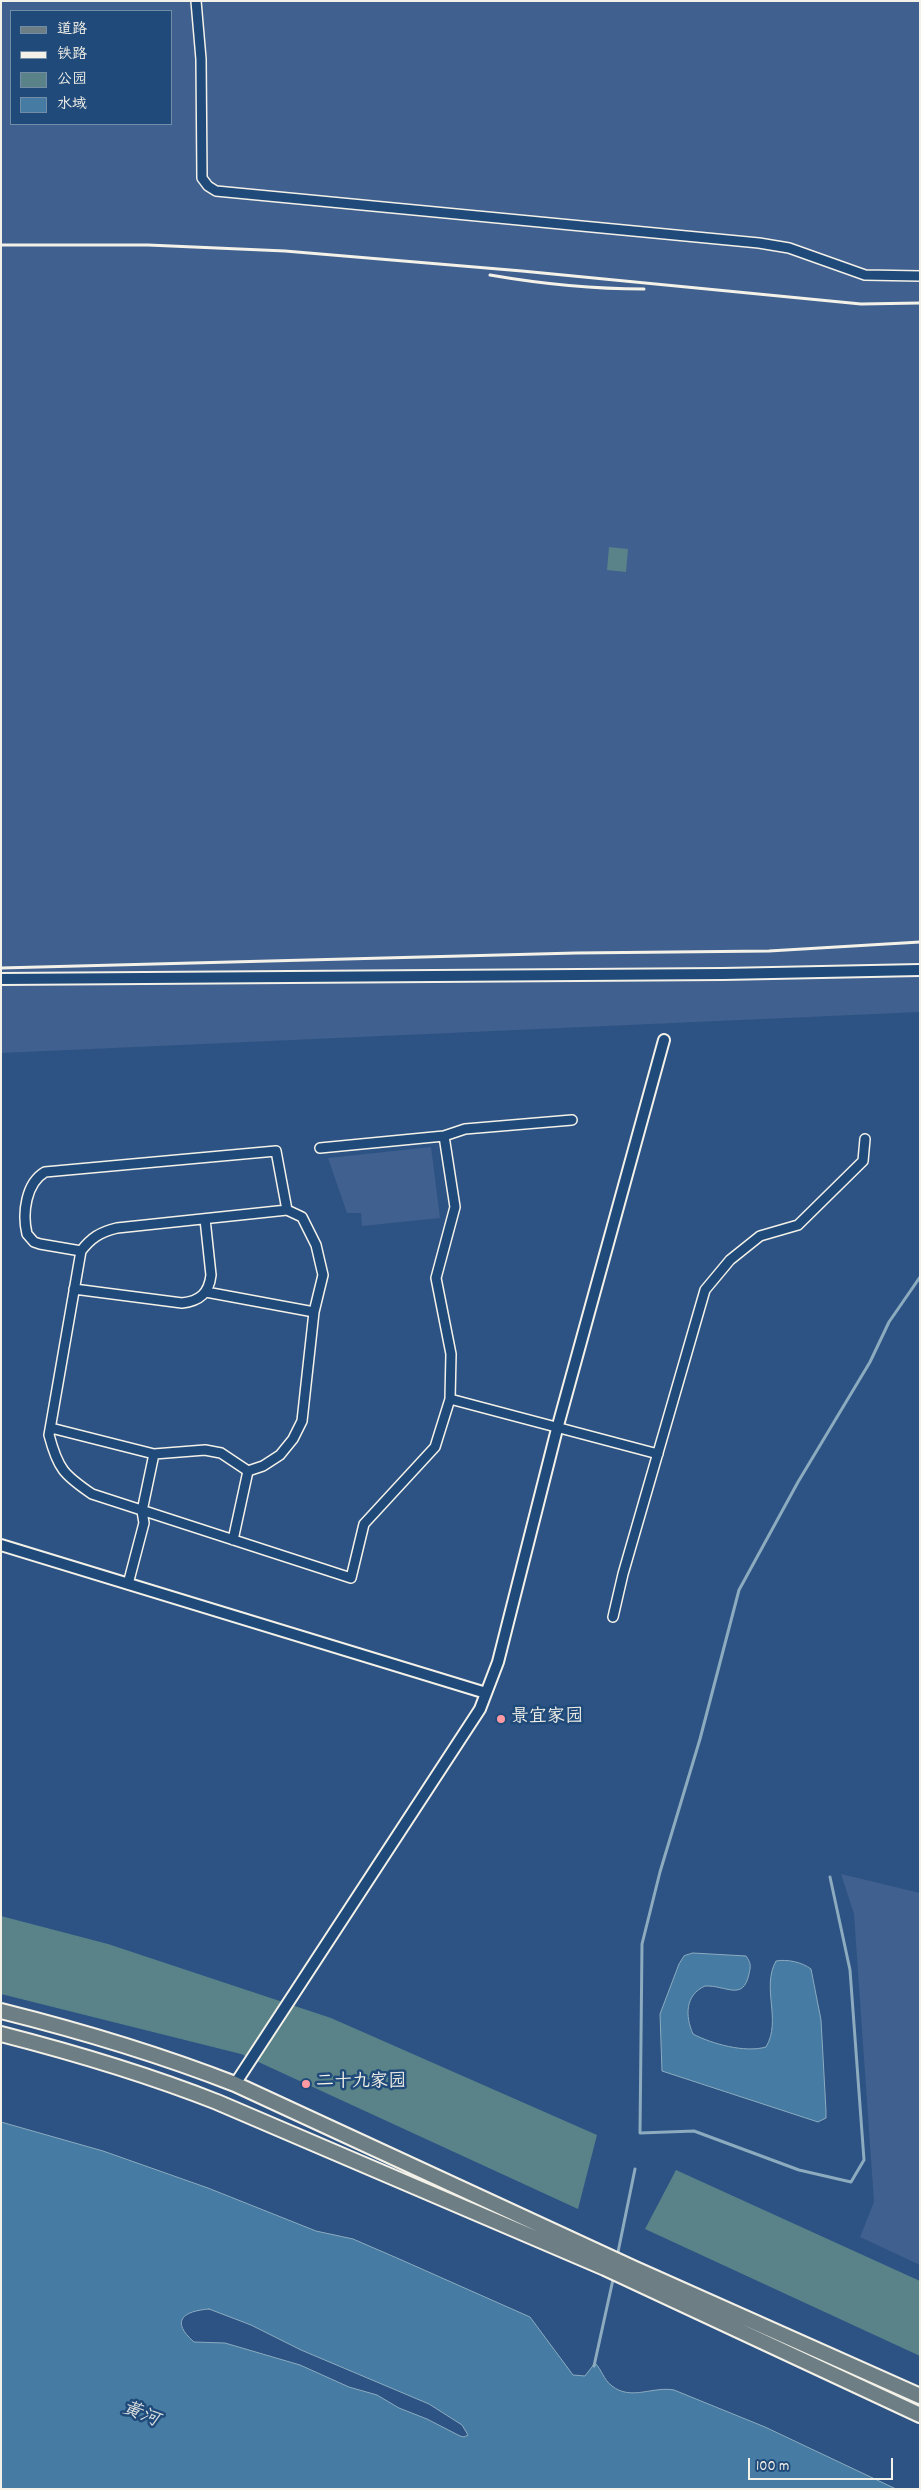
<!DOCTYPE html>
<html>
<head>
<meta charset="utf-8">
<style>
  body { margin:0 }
  #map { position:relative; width:921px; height:2490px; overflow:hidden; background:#2c5383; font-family:Dekko,"LXGW WenKai TC",sans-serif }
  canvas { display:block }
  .frame { position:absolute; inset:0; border:2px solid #f4f1e8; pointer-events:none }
  .legend { position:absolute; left:10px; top:10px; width:162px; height:115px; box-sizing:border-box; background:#1f4a7a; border:1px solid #748da6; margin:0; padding:6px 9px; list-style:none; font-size:15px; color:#f4f1e8 }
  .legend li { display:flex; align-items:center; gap:10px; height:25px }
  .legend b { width:25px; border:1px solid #748da6 }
  .scale { position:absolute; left:748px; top:2458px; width:145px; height:22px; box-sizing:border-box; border:2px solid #f4f1e8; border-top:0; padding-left:6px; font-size:15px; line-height:18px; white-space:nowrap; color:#f4f1e8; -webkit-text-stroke:4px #1f4a7a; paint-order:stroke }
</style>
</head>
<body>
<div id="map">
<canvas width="921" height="2490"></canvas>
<div class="frame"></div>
<ul class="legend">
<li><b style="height:6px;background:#6d7e84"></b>道路</li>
<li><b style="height:6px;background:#f4f1e8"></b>铁路</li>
<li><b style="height:14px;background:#5a8289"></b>公园</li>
<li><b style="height:14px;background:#467ca3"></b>水域</li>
</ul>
<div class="scale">100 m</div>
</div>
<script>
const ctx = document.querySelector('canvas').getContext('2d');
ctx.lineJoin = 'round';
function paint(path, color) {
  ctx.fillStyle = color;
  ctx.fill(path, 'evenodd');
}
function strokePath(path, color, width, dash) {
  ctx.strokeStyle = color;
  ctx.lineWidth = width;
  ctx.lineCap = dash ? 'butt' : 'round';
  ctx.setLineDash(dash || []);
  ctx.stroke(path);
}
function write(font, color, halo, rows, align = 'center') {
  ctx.font = font + ' Dekko,"LXGW WenKai TC",sans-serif';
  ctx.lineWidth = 5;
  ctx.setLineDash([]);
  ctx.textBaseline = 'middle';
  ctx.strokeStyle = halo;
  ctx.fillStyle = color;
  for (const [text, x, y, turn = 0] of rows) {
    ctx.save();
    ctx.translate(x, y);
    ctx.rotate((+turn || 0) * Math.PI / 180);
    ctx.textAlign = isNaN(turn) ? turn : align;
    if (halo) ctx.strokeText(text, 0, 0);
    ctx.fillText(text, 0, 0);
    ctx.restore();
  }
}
paint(new Path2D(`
  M 1,1 L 920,1 L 920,1012 L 1,1053 ZM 11,11 L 171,11 L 171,124 L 11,124 Z
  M 431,1147 L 440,1218 L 362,1226 L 361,1213 L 347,1213 L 328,1158 Z
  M 841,1874 L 920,1893 L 920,2265 L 860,2237 L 874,2202 L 854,1914 Z`), '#40608f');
paint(new Path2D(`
  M 609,547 L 628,549 L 626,572 L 607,570 Z
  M 1,1916 L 108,1944 L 331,2018 L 597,2135 L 578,2209 L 241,2054 L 1,1994 Z
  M 676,2170 L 920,2281 L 920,2356 L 645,2229 Z`), '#5a8289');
const water = new Path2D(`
  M 693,1953 L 746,1956 C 751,1963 751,1966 749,1974 C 743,2002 726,1985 705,1986 C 685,1995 685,2016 693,2034 C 712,2044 745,2053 766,2047 C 782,2020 761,1988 776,1961 C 787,1959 802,1962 811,1969 L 821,2020 L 826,2111 L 826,2118 L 818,2122 L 662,2071 L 660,2014 L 679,1964 L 684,1956 Z
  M 1,2122 L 103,2151 L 208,2188 L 316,2231 L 353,2239 L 397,2258 L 530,2317 L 573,2375 L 585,2376 L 595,2363 C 602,2370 603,2379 612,2386 C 631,2401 653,2386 674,2390 L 765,2427 L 896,2489 L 1,2489 ZM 209,2309 L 251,2325 L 301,2350 L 429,2404 L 462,2425 L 468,2435 L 464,2437 L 460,2436 L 427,2419 L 399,2408 L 377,2395 L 349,2387 L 300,2365 L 225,2343 L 194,2342 C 170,2321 183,2311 209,2309 Z`);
paint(water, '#467ca3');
strokePath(water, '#8cabbf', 1);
strokePath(new Path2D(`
  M 830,1877 L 850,1970 L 864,2160 L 851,2182 L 799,2170 L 694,2131 L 640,2133 L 642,1944 L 660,1872 L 700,1739 L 739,1590 L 798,1482 L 870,1362 L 889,1322 L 920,1277
  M 617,2257 L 635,2169
  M 594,2366 L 614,2275`), '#8cabbf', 3);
const minor = new Path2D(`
  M 196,1 L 201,59 L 202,178 L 208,186 L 216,191 L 759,243 L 789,248 L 865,275 L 920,276
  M 320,1148 L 444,1136 L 465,1129 L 572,1120
  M 81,1251 L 40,1244 L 34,1242 L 27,1234 C 22,1213 26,1183 45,1172 L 276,1151 L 287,1210
  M 74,1289 L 182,1303 C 200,1301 209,1293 211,1275 L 205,1219
  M 206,1292 L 314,1312
  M 450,1399 L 658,1454
  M 51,1428 L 154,1454 L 205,1450 L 221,1453 L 248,1471
  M 248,1471 L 263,1466 L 280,1455 L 293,1439 L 302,1421 L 314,1312 L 323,1275 L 316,1245 L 302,1217 L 287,1210 L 117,1228 C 100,1232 91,1238 81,1251 L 49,1435 C 58,1469 64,1475 92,1494 L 351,1578 L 364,1524 L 435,1447 L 450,1399 L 451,1354 L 436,1278 L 455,1207 L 444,1136
  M 233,1540 L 248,1471
  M 128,1584 L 144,1523 L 142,1511 L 154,1454
  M 613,1617 L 623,1574 L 705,1290 L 730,1260 L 760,1236 L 798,1225 L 863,1161 L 865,1139`);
const tertiary = new Path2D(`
  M 1,979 L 723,974 L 920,970
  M 1,1545 L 486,1693
  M 235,2084 L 480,1709 L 498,1662 L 557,1429 L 664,1040`);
const primary = new Path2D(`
  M 1,2011 C 81,2031 158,2054 235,2084 L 633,2268 L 920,2396
  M 1,2034 C 75,2053 146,2074 217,2102 L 605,2268 L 920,2415`);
strokePath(minor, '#f4f1e8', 12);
strokePath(tertiary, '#f4f1e8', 14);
strokePath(primary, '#f4f1e8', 18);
strokePath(minor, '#1f4a7a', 9);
strokePath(tertiary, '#1f4a7a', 10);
strokePath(primary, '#6d7e84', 14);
strokePath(new Path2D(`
  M 1,245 L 148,245 L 285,251 L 522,271 L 861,304 L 920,303
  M 490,275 C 542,284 593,289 644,289
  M 1,968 L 576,953 L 769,951 L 920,942`), '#f4f1e8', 3);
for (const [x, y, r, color] of [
  [501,1719,5,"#ff9aa2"],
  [306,2084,5,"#ff9aa2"]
]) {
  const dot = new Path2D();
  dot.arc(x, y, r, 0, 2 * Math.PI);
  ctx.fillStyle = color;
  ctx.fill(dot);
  strokePath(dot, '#1f4a7a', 2);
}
write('18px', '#f4f1e8', '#1f4a7a', [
  ["景宜家园",511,1719],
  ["二十九家园",316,2084]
], 'left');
write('italic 19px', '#dadfde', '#1f4a7a', [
  ["黄河",140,2416,22]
]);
</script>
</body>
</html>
